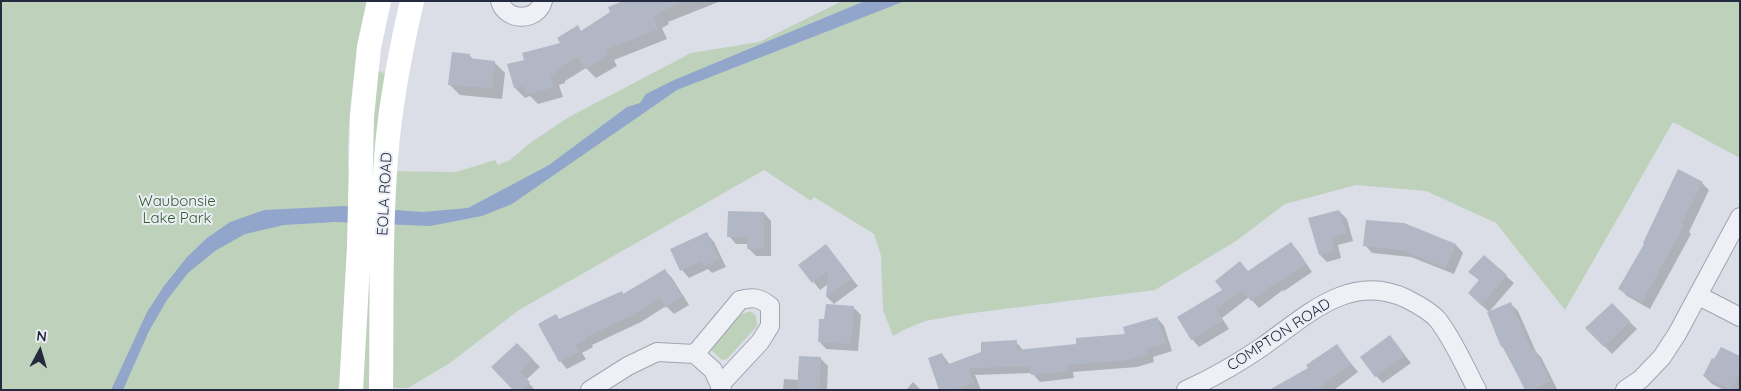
<!DOCTYPE html>
<html>
<head>
<meta charset="utf-8">
<style>
  body { margin:0 }
  #map { position:relative; width:1741px; height:391px; overflow:hidden; background:#dbdee7; font-family:Quicksand,sans-serif }
  canvas { display:block }
  .frame { position:absolute; inset:0; border:2px solid #242a3f; pointer-events:none }
  .north { position:absolute; left:15px; top:326px; width:50px; height:50px; -webkit-text-stroke:4px #ebeef5; paint-order:stroke; rotate:6deg; font-size:14px; font-weight:700; line-height:20px; text-align:center; color:#242a3f }
  .north::after { content:''; display:block; margin:auto; width:18px; height:22px; background:#242a3f; clip-path:polygon(50% 0,100% 100%,50% 72%,0 100%) }
</style>
</head>
<body>
<div id="map">
<canvas width="1741" height="391"></canvas>
<div class="frame"></div>
<div class="north">N</div>
</div>
<script>
const ctx = document.querySelector('canvas').getContext('2d');
ctx.lineJoin = 'round';
function paint(path, color) {
  ctx.fillStyle = color;
  ctx.fill(path, 'evenodd');
}
function strokePath(path, color, width, dash) {
  ctx.strokeStyle = color;
  ctx.lineWidth = width;
  ctx.lineCap = dash ? 'butt' : 'round';
  ctx.setLineDash(dash || []);
  ctx.stroke(path);
}
function write(font, color, halo, rows, align = 'center') {
  ctx.font = font + ' Quicksand,sans-serif';
  ctx.lineWidth = 4;
  ctx.setLineDash([]);
  ctx.textBaseline = 'middle';
  ctx.strokeStyle = halo;
  ctx.fillStyle = color;
  for (const [text, x, y, turn = 0] of rows) {
    ctx.save();
    ctx.translate(x, y);
    ctx.rotate((+turn || 0) * Math.PI / 180);
    ctx.textAlign = isNaN(turn) ? turn : align;
    if (halo) ctx.strokeText(text, 0, 0);
    ctx.fillText(text, 0, 0);
    ctx.restore();
  }
}
paint(new Path2D(`
  M 1,1 L 368,1 C 355,57 347,113 348,170 L 369,171 L 370,141 L 378,72 L 380,71 L 385,74 L 386,76 L 375,171 L 456,172 L 495,160 L 498,165 L 510,160 L 530,143 L 569,117 L 691,53 L 759,42 L 842,1 L 1740,1 L 1740,158 L 1673,122 L 1565,310 L 1496,223 L 1426,191 L 1356,185 L 1285,204 L 1236,241 L 1155,290 L 965,314 L 925,321 L 904,330 L 893,336 L 883,310 L 881,256 L 874,234 L 814,197 L 811,201 L 764,170 L 519,310 L 450,363 L 408,388 L 372,387 L 372,390 L 360,390 L 360,387 L 339,386 L 338,390 L 1,390 Z
  M 748,312 L 752,312 L 756,316 L 757,326 L 727,359 L 722,360 L 711,350 L 711,346 L 740,315 Z`), '#bed2bb');
paint(new Path2D(`
  M 868,1 L 905,1 L 677,90 L 512,204 L 482,216 L 430,226 L 335,222 L 284,225 L 245,234 L 215,251 L 188,273 L 167,300 L 149,331 L 123,390 L 111,390 L 147,312 L 164,286 L 187,257 L 207,238 L 230,222 L 264,210 L 344,206 L 422,212 L 468,208 L 549,165 L 627,107 L 640,103 L 646,94 L 674,80 L 860,3 Z`), '#92a6cc');
paint(new Path2D(`
  M 627,1 L 721,1 L 668,22 L 669,24 L 662,28 L 667,39 L 614,60 L 617,66 L 596,78 L 586,68 L 565,81 L 565,83 L 559,85 L 563,97 L 538,104 L 530,96 L 525,98 L 515,88 L 526,60 L 562,44 L 577,27 L 582,32 Z
  M 469,55 L 474,60 L 494,62 L 505,73 L 502,99 L 460,95 L 449,84 Z
  M 1702,183 L 1709,190 L 1689,232 L 1691,234 L 1650,309 L 1627,296 L 1620,289 L 1645,244 Z
  M 1339,211 L 1347,219 L 1353,241 L 1338,245 L 1341,258 L 1327,262 L 1320,255 Z
  M 764,213 L 771,221 L 771,256 L 756,256 L 748,248 L 748,244 L 736,244 L 729,236 Z
  M 1404,224 L 1456,245 L 1463,253 L 1454,274 L 1411,257 L 1372,253 L 1365,245 Z
  M 707,234 L 714,242 L 726,267 L 712,273 L 708,269 L 689,278 L 682,270 Z
  M 1291,243 L 1298,251 L 1312,272 L 1284,291 L 1283,290 L 1259,308 L 1249,297 L 1222,318 L 1229,329 L 1199,347 L 1192,339 L 1224,290 Z
  M 825,246 L 858,286 L 834,304 L 827,297 L 828,284 L 820,290 L 800,265 Z
  M 1484,256 L 1514,283 L 1489,312 L 1477,301 L 1480,281 L 1470,272 Z
  M 664,270 L 672,278 L 689,305 L 674,314 L 666,306 L 641,322 L 592,345 L 593,347 L 582,353 L 586,359 L 567,369 L 560,361 L 556,315 L 560,320 L 622,292 L 624,295 Z
  M 1511,304 L 1518,311 L 1536,352 L 1541,357 L 1557,389 L 1526,390 L 1502,346 Z
  M 1612,305 L 1637,329 L 1612,354 L 1587,328 Z
  M 853,307 L 861,315 L 858,351 L 826,349 L 819,341 L 825,321 Z
  M 1157,318 L 1164,326 L 1172,351 L 1153,357 L 1154,362 L 1137,367 L 1073,372 L 1074,378 L 1040,382 L 1032,373 L 975,375 L 981,390 L 941,390 L 942,354 L 950,365 L 1016,342 L 1024,351 L 1078,345 L 1127,335 Z
  M 1390,337 L 1411,363 L 1383,383 L 1376,376 Z
  M 517,344 L 540,367 L 526,380 L 535,390 L 515,390 Z
  M 1336,345 L 1358,372 L 1334,390 L 1271,390 L 1310,368 Z
  M 820,358 L 828,366 L 827,390 L 783,390 L 784,379 L 799,380 Z
  M 1740,358 L 1740,390 L 1724,390 L 1712,384 L 1704,376 Z
  M 913,382 L 921,390 L 906,390 Z`), '#0003');
paint(new Path2D(`
  M 623,1 L 683,2 L 659,12 L 660,14 L 653,17 L 658,29 L 605,50 L 608,55 L 585,69 L 578,57 L 555,71 L 556,73 L 550,75 L 553,87 L 526,95 L 524,86 L 514,88 L 507,64 L 524,60 L 522,53 L 560,43 L 557,38 L 578,25 L 581,31 L 610,12 L 608,7 Z
  M 452,52 L 470,54 L 469,58 L 495,61 L 492,88 L 448,85 Z
  M 1678,169 L 1703,182 L 1681,224 L 1684,225 L 1642,302 L 1618,289 L 1644,244 L 1643,243 Z
  M 1339,210 L 1346,233 L 1331,238 L 1335,251 L 1319,255 L 1308,218 Z
  M 728,211 L 764,212 L 764,249 L 747,249 L 747,237 L 727,237 Z
  M 1366,220 L 1404,223 L 1456,244 L 1446,268 L 1402,250 L 1363,246 Z
  M 707,232 L 719,259 L 704,266 L 702,261 L 680,271 L 670,249 Z
  M 1291,242 L 1306,264 L 1275,284 L 1275,283 L 1251,301 L 1241,290 L 1216,310 L 1223,321 L 1191,340 L 1177,317 L 1222,290 L 1215,281 L 1240,261 L 1248,271 Z
  M 826,244 L 852,278 L 826,297 L 828,271 L 812,283 L 798,265 Z
  M 1484,255 L 1507,275 L 1481,305 L 1468,293 L 1479,280 L 1468,272 Z
  M 665,269 L 682,297 L 665,308 L 660,297 L 633,315 L 586,337 L 587,339 L 576,345 L 579,351 L 559,362 L 538,324 L 556,314 L 559,319 L 622,291 L 623,294 Z
  M 1511,302 L 1531,350 L 1534,348 L 1550,381 L 1534,390 L 1525,390 L 1503,346 L 1501,347 L 1487,312 Z
  M 1612,303 L 1630,321 L 1604,347 L 1585,328 Z
  M 826,304 L 854,306 L 851,344 L 818,342 L 819,319 L 824,319 Z
  M 1157,317 L 1166,343 L 1146,349 L 1148,354 L 1129,360 L 1066,365 L 1067,371 L 1031,375 L 1030,366 L 969,368 L 974,383 L 955,390 L 939,390 L 928,358 L 942,353 L 946,365 L 981,352 L 981,342 L 1017,340 L 1017,350 L 1076,344 L 1076,338 L 1125,334 L 1123,327 Z
  M 1390,335 L 1405,355 L 1375,377 L 1360,357 Z
  M 517,343 L 533,359 L 520,372 L 530,382 L 522,390 L 513,390 L 491,367 Z
  M 1337,344 L 1351,364 L 1316,390 L 1269,390 L 1308,368 L 1306,365 Z
  M 1721,347 L 1740,356 L 1740,372 L 1731,390 L 1703,376 L 1712,358 L 1714,359 Z
  M 799,356 L 821,357 L 819,390 L 797,390 Z`), '#b2b7c5');
const street = new Path2D(`
  M 500,1 C 506,22 537,22 543,1
  M 1699,296 L 1740,317
  M 695,354 L 740,300 C 753,297 759,297 770,306 L 770,326 L 760,342 L 720,385
  M 695,354 L 713,370 L 722,390
  M 590,390 L 628,366 L 657,352 L 695,354
  M 1186,390 C 1213,378 1237,364 1262,347 C 1305,317 1350,271 1407,299 C 1417,304 1431,312 1438,320 C 1454,341 1465,367 1477,390
  M 1625,390 L 1641,379 L 1662,357 L 1677,334 L 1740,217`);
strokePath(street, '#a0a4b1', 20);
strokePath(street, '#eef0f5', 18);
strokePath(new Path2D(`
  M 351,390 L 359,247 L 362,117 L 369,47 L 379,1
  M 381,390 C 382,313 380,235 386,158 C 390,105 400,53 412,1`), '#fff', 24);
write('15px', '#242a3f', '#ebeef5', [
  ["EOLA ROAD",385,194,-87],
  ["COMPTON ROAD",1279,335,-33]
]);
write('15px', '#325c30', '#ebeef5', [
  ["Waubonsie",177,201],
  ["Lake Park",177,218]
]);
</script>
</body>
</html>
